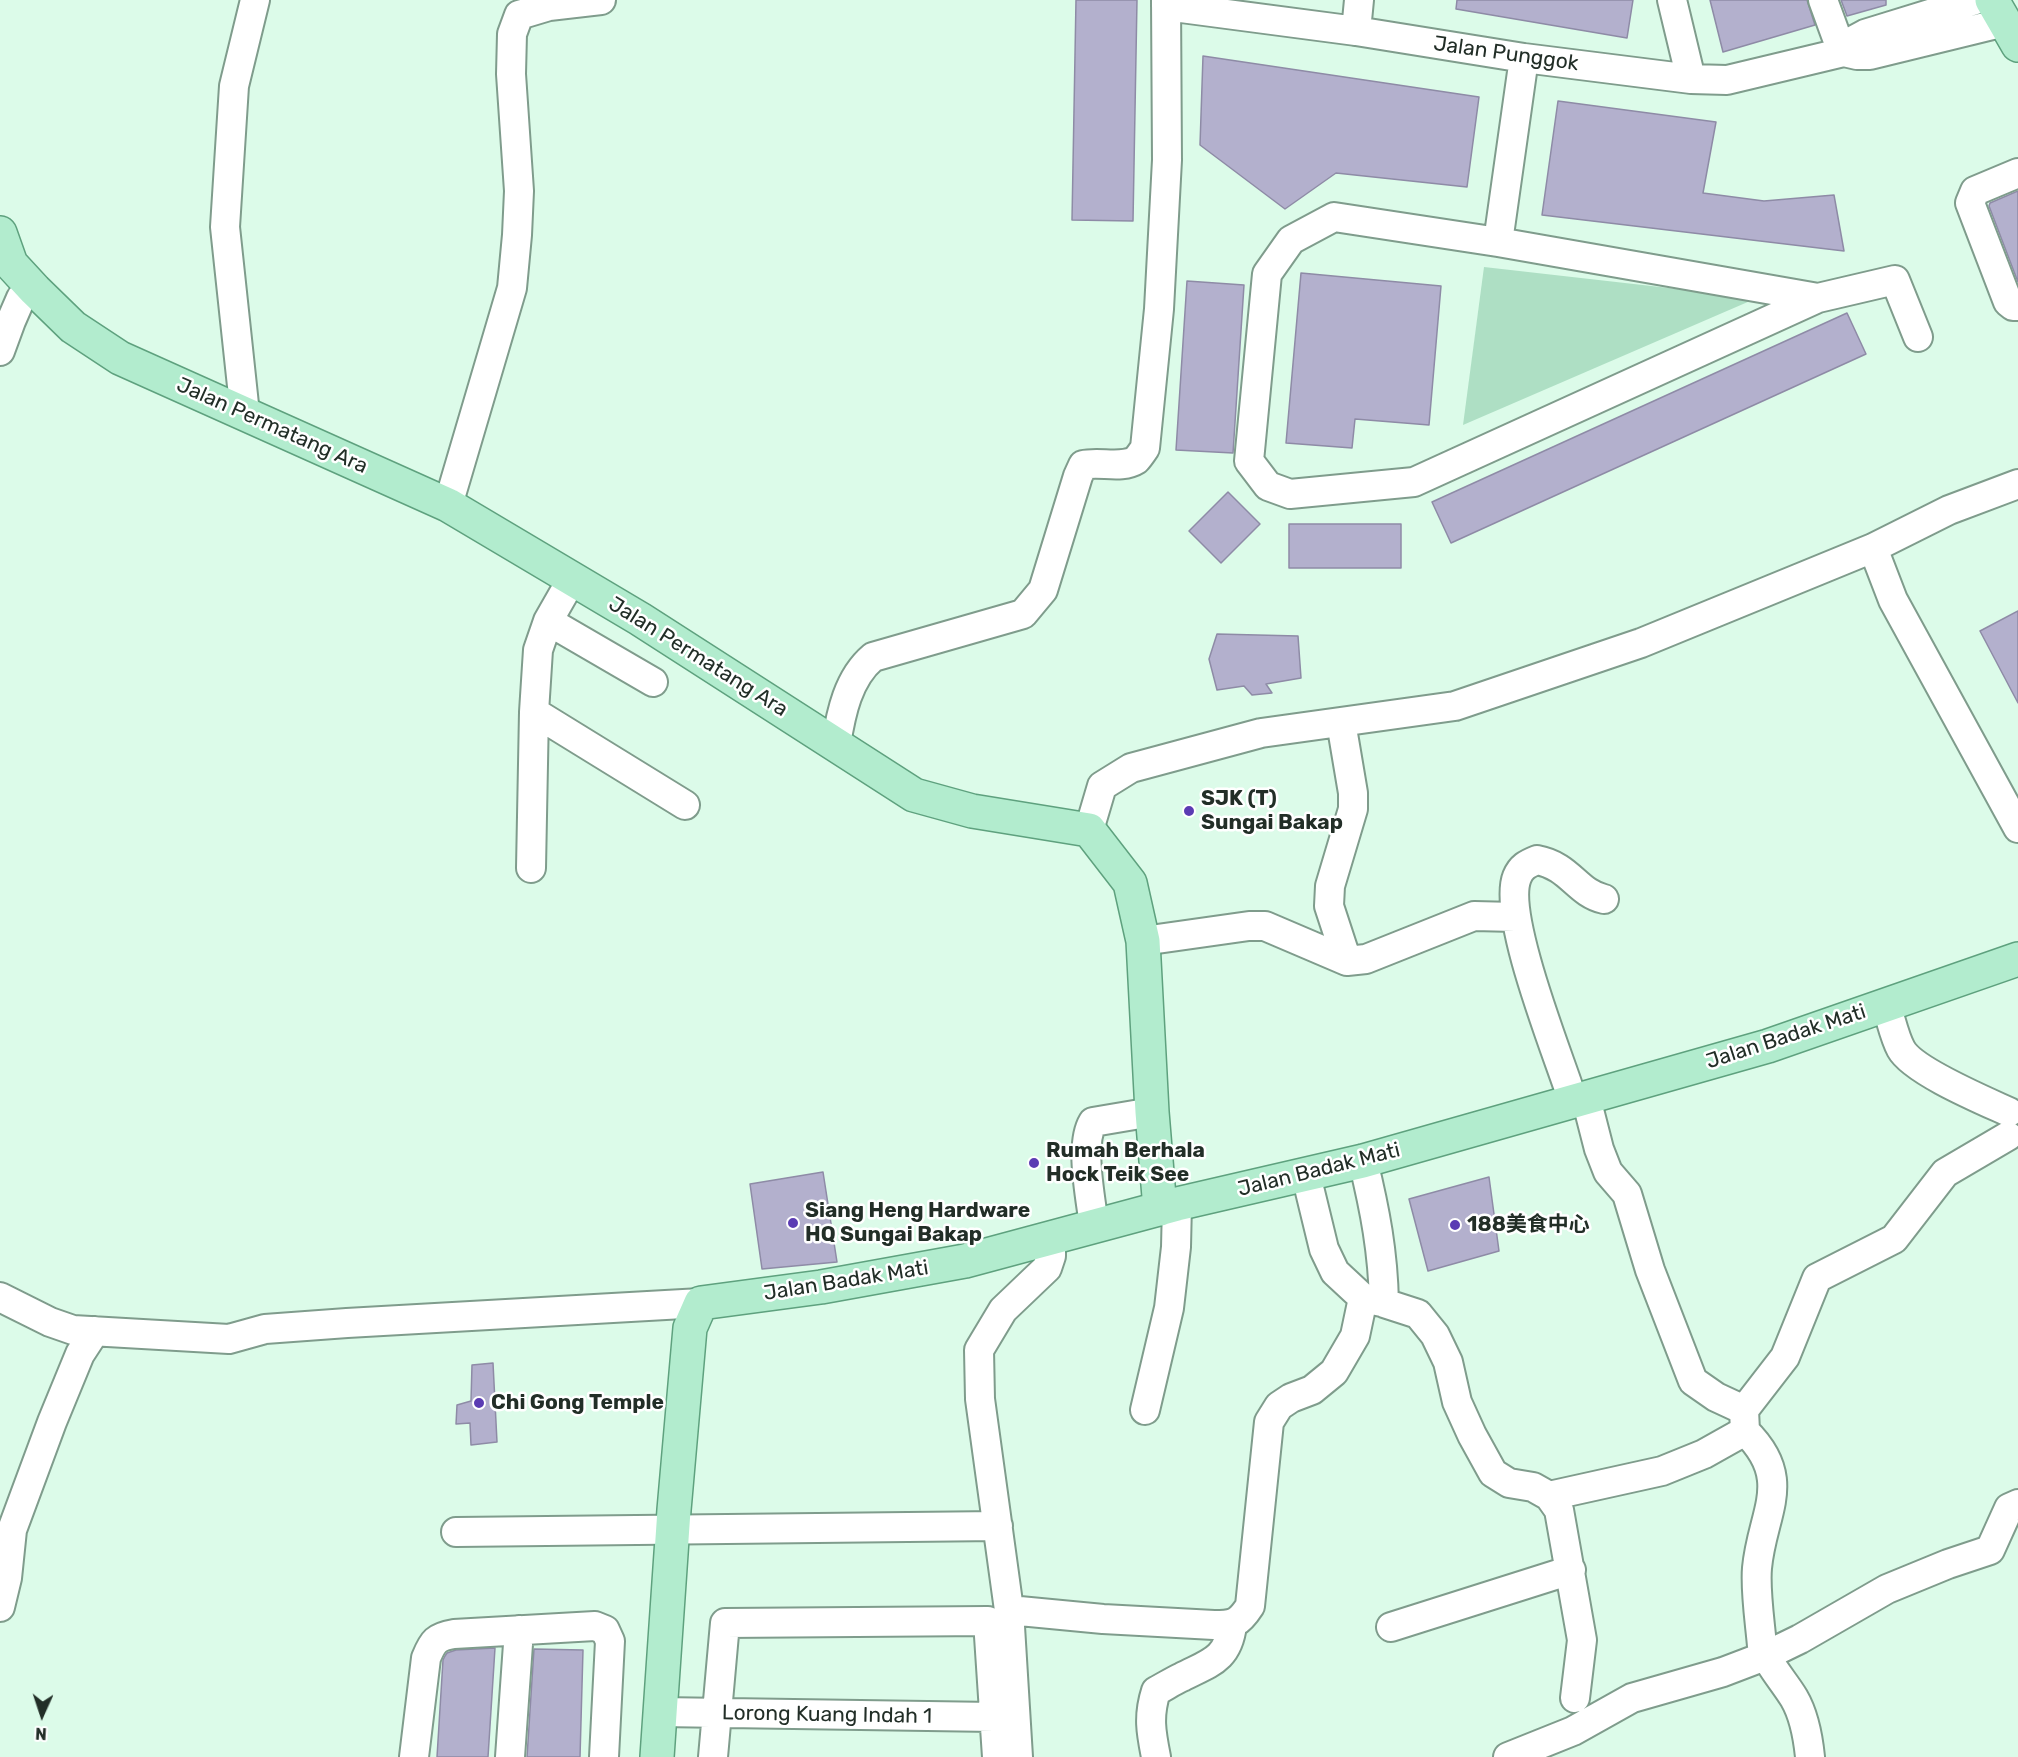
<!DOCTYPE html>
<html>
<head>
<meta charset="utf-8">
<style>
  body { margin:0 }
  #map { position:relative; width:2018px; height:1757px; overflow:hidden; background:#dcfbe9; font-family:Rubik,sans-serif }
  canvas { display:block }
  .north { position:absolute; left:12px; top:1685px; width:60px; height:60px; -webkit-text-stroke:4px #fff; paint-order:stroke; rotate:183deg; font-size:16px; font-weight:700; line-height:24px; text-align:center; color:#222e27 }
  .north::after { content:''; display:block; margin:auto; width:21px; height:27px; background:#222e27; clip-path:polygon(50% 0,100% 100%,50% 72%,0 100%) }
</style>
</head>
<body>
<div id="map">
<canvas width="2018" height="1757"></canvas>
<div class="north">N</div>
</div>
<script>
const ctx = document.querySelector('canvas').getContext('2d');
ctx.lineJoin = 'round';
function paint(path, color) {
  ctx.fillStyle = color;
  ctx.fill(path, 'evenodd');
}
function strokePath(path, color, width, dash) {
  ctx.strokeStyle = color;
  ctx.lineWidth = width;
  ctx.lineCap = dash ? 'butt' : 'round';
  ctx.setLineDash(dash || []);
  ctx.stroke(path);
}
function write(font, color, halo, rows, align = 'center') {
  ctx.font = font + ' Rubik,"Noto Sans SC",sans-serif';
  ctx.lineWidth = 5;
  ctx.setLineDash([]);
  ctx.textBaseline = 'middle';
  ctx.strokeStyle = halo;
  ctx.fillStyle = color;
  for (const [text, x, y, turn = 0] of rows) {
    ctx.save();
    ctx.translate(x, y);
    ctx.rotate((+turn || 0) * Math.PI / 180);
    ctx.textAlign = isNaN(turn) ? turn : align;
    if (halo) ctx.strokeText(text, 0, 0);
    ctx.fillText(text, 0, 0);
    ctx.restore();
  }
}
paint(new Path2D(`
  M 1484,267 L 1757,298 L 1463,425 Z`), '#aedfc4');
const building = new Path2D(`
  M 1076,0 L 1137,0 L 1133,221 L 1072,220 Z
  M 1457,0 L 1633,0 L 1627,38 L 1456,9 Z
  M 1710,0 L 1807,0 L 1815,25 L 1723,52 Z
  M 1841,0 L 1886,0 L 1886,5 L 1847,16 Z
  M 1203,56 L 1479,97 L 1467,187 L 1336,173 L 1285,209 L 1200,145 Z
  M 1558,101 L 1716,122 L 1703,193 L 1764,201 L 1834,195 L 1844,251 L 1542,215 Z
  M 2018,191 L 2018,282 L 1989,206 L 1990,203 Z
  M 1301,273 L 1441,286 L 1429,425 L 1355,419 L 1352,448 L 1286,443 Z
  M 1187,281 L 1244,285 L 1233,453 L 1176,450 Z
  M 1847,313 L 1866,354 L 1451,543 L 1432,502 Z
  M 1228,492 L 1260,524 L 1221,563 L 1189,531 Z
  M 1289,524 L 1401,524 L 1401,568 L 1289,568 Z
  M 2018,611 L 2018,703 L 1980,631 Z
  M 1217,634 L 1298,636 L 1301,678 L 1266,684 L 1272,693 L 1252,695 L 1244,686 L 1217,690 L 1209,659 Z
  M 823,1172 L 837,1262 L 762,1269 L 750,1184 Z
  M 1489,1177 L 1499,1251 L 1428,1271 L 1409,1199 Z
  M 493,1363 L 497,1442 L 471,1445 L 470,1423 L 456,1424 L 457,1405 L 471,1401 L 472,1365 Z
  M 495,1648 L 488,1757 L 437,1757 L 443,1660 L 445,1656 L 447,1653 L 456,1650 Z
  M 534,1649 L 583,1650 L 580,1757 L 527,1757 Z`);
paint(building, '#b3b0cd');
strokePath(building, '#8e8ba6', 1.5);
const minor = new Path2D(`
  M 1672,0 L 1691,79
  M 1823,0 L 1842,52
  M 1166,6 L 1356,31 L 1524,58 L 1691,79 L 1727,80 L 1844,52 L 1857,55 L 1870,55 L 2005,22
  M 1356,31 L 1359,0
  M 1844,52 L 1852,41 L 1865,34 L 1975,0
  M 2018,173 L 1975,191 L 1970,203 L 2008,302 L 2013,306 L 2018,306
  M 1498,242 L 1524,58
  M 1818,298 L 1498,242 L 1334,217 L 1291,240 L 1267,274 L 1249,461 L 1268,486 L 1290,494 L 1414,482 L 1818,298 L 1895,280 L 1918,337
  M 0,351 L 11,321 L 21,298 L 35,290
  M 245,414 L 225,227 L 234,86 L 255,0
  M 448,505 L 512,288 L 517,235 L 519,191 L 511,74 L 512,34 L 519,15 L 549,6 L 601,0
  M 1873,548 L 1893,600 L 2018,828
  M 548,621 L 653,682
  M 534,712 L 685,805
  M 1341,722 L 1353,793 L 1353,809 L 1330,886 L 1329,906 L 1347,961
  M 836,744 C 841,713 848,678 873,657 L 1023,614 L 1043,590 L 1078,476 L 1083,465 C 1099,461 1122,469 1136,460 C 1139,457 1143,451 1145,448 L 1159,309 L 1167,160 L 1166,0
  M 1089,830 L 1102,786 L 1131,768 L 1261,733 L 1455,706 L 1641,643 L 1873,548 L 1949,510 L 2018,484
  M 531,868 L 534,712 L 538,650 L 548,621 L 572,579
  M 1604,899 C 1577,893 1570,866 1537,860 C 1527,864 1521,867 1517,877 C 1502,914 1555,1047 1569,1089 L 1574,1096 L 1589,1110 L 1599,1149 L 1608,1172 L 1627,1194 L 1650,1270 L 1693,1381 L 1716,1397 L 1744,1410
  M 1143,941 L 1249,926 L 1265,926 L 1347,961 L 1366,959 L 1474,916 L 1515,917
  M 1886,1005 C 1891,1019 1894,1036 1901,1049 C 1913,1071 1985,1101 2009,1112
  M 1363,1161 C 1375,1210 1383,1252 1384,1303 L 1418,1314 L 1435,1335 L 1448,1362 L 1457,1402 L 1472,1435 L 1493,1473 L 1509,1483 L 1533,1487 L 1549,1496 L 1559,1510 L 1582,1640 L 1575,1698
  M 1306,1175 L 1324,1249 L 1335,1272 L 1363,1298 L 1382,1302
  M 1094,1226 C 1091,1199 1079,1145 1093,1122 L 1152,1112
  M 1051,1238 L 1051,1256 L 1047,1268 L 1003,1310 L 979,1350 L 980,1399 L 1009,1610 L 1103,1619 L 1214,1625 C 1234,1625 1239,1623 1250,1606 L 1269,1422 L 1279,1406 L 1291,1398 L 1312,1390 L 1334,1372 L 1355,1336 L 1363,1298
  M 0,1297 L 50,1322 L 73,1330 L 229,1339 L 265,1329 L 347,1323 L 701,1303
  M 1145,1410 L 1169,1308 L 1176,1247 L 1177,1204
  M 1745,1431 C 1795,1480 1762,1512 1757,1568 C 1755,1591 1760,1622 1762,1646 C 1769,1666 1783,1680 1794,1698 C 1804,1715 1808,1737 1810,1757
  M 1549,1496 L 1662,1471 L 1704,1454 L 1745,1431 L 1744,1410 L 1785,1357 L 1817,1278 L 1894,1239 L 1945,1173 L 2008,1136
  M 456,1532 L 998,1526
  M 0,1607 L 7,1578 L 12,1530 L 52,1422 L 80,1354 L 95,1331
  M 1009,1610 L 1018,1757
  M 1391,1627 L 1571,1570
  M 660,1712 L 994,1717
  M 414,1757 L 426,1658 C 433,1641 436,1637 454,1634 L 595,1626 L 605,1630 L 610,1641 L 604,1757
  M 510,1757 L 519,1630
  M 713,1757 L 725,1623 L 988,1621 L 997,1757
  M 1156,1757 C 1151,1732 1148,1716 1156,1691 C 1164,1687 1173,1681 1182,1677 C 1209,1663 1228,1660 1232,1625
  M 1508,1757 L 1573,1731 L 1632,1698 L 1723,1672 L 1765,1656 L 1800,1639 L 1887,1589 L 1948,1564 L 1990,1550 L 2009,1508 L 2018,1504`);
const major = new Path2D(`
  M 1992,0 L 2018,45
  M 0,233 L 11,264 L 35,290 L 73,327 L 120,358 L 448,505 L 640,619 L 914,795 L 972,811 L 1089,830 L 1130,883 L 1143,941 L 1152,1112 L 1160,1209
  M 657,1757 L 674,1510 L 690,1328 L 701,1303 L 821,1287 L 965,1261 L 1177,1204 L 1363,1161 L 1768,1046 L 2018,959`);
strokePath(minor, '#7f9c8c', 32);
strokePath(major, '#5ea17e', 36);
strokePath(minor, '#fff', 28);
strokePath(major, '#b2ecce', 33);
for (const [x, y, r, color] of [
  [1189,811,6,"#5b3bb3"],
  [1034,1163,6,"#5b3bb3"],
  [793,1223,6,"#5b3bb3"],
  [1455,1225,6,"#5b3bb3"],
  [479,1403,6,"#5b3bb3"]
]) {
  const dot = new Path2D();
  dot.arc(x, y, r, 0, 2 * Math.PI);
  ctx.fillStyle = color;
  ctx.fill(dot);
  strokePath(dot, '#fff', 2);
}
write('21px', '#222e27', '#fff', [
  ["Jalan Punggok",1506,54,8],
  ["Jalan Permatang Ara",272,426,24],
  ["Jalan Permatang Ara",698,657,32],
  ["Jalan Badak Mati",1786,1037,-18],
  ["Jalan Badak Mati",1319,1170,-14],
  ["Jalan Badak Mati",846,1281,-9],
  ["Lorong Kuang Indah 1",827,1715,1]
]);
write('bold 21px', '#222e27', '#fff', [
  ["SJK (T)",1201,799],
  ["Sungai Bakap",1201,823],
  ["Rumah Berhala",1046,1151],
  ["Hock Teik See",1046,1175],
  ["Siang Heng Hardware",805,1211],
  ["HQ Sungai Bakap",805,1235],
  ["188美食中心",1467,1225],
  ["Chi Gong Temple",491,1403]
], 'left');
</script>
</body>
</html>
